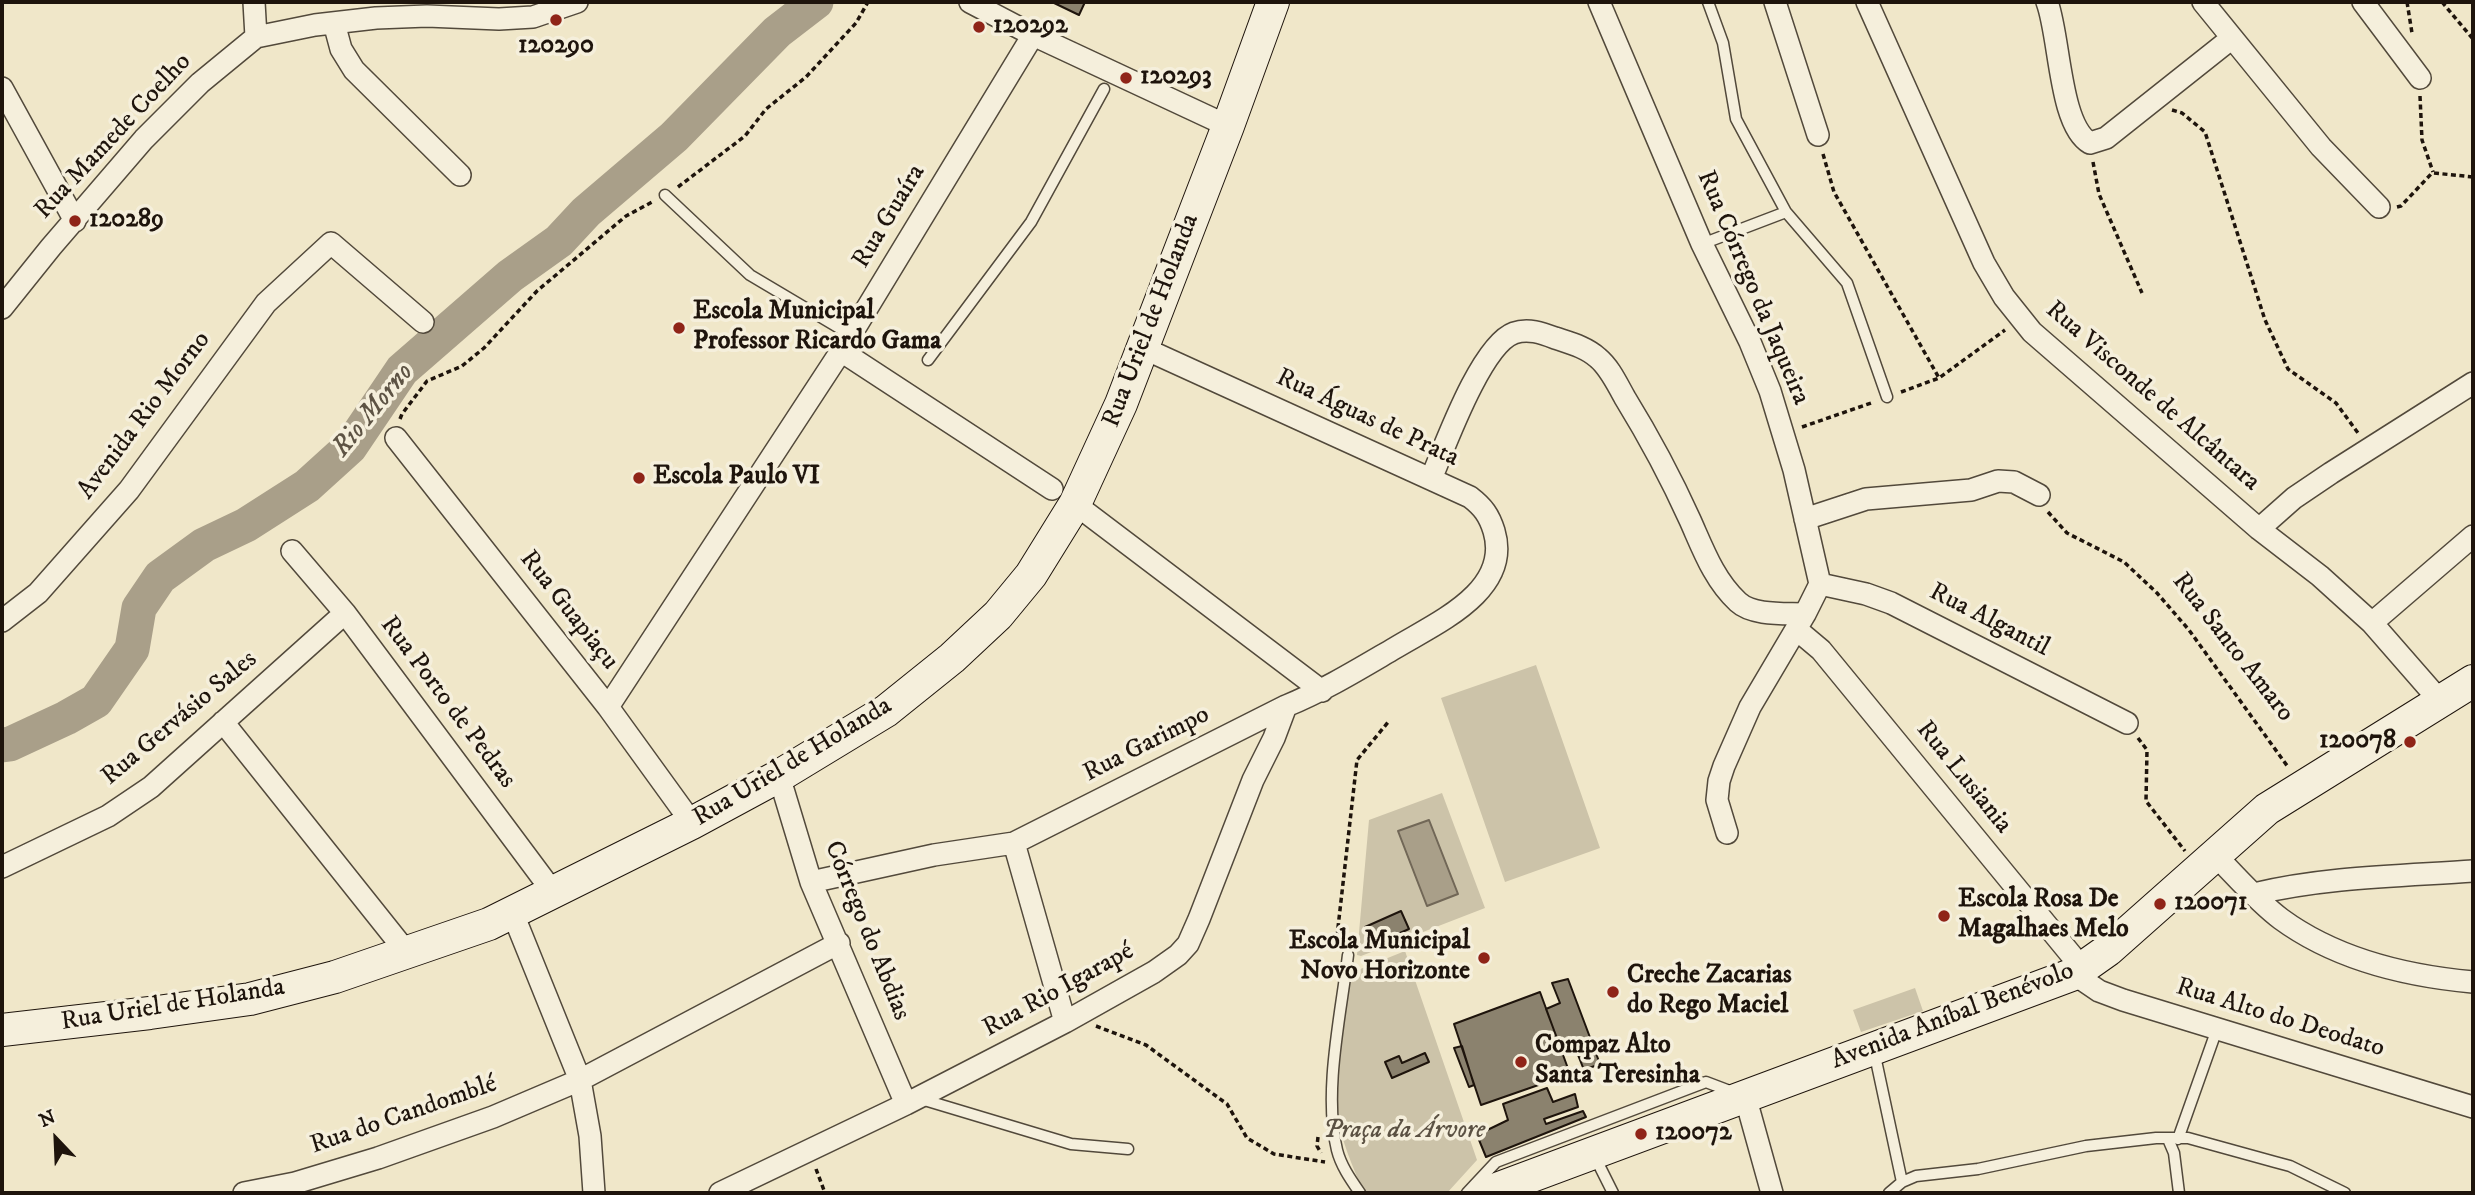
<!DOCTYPE html>
<html>
<head>
<meta charset="utf-8">
<style>
  body { margin:0 }
  #map { position:relative; width:2475px; height:1195px; overflow:hidden; background:#f0e7c9; font-family:"IM FELL DW Pica",serif }
  canvas { display:block }
  .frame { position:absolute; inset:0; border:4px solid #1e140c; pointer-events:none }
  .north { position:absolute; left:21px; top:1104px; width:70px; height:70px; -webkit-text-stroke:5px #f5efdc; paint-order:stroke; rotate:337deg; font-size:19px; font-weight:700; line-height:28px; text-align:center; color:#1e140c }
  .north::after { content:''; display:block; margin:auto; width:24px; height:32px; background:#1e140c; clip-path:polygon(50% 0,100% 100%,50% 72%,0 100%) }
</style>
</head>
<body>
<div id="map">
<canvas width="2475" height="1195"></canvas>
<div class="frame"></div>
<div class="north">N</div>
</div>
<script>
const ctx = document.querySelector('canvas').getContext('2d');
ctx.lineJoin = 'round';
function paint(path, color) {
  ctx.fillStyle = color;
  ctx.fill(path, 'evenodd');
}
function strokePath(path, color, width, dash) {
  ctx.strokeStyle = color;
  ctx.lineWidth = width;
  ctx.lineCap = dash ? 'butt' : 'round';
  ctx.setLineDash(dash || []);
  ctx.stroke(path);
}
function write(font, color, halo, rows, align = 'center') {
  ctx.font = font + ' "IM FELL DW Pica",serif';
  ctx.lineWidth = 7;
  ctx.setLineDash([]);
  ctx.textBaseline = 'middle';
  ctx.strokeStyle = halo;
  ctx.fillStyle = color;
  for (const [text, x, y, turn = 0] of rows) {
    ctx.save();
    ctx.translate(x, y);
    ctx.rotate((+turn || 0) * Math.PI / 180);
    ctx.textAlign = isNaN(turn) ? turn : align;
    if (halo) ctx.strokeText(text, 0, 0);
    ctx.fillText(text, 0, 0);
    ctx.restore();
  }
}
paint(new Path2D(`
  M 1536,665 L 1600,848 L 1505,882 L 1441,698 Z
  M 1442,793 L 1485,908 L 1361,956 L 1357,955 L 1369,820 Z
  M 1405,951 L 1477,1160 L 1447,1193 L 1364,1193 C 1353,1167 1340,1139 1337,1110 C 1333,1069 1344,1016 1348,974 Z
  M 1915,988 L 1923,1011 L 1861,1032 L 1853,1010 Z`), '#ccc3a9');
const water = new Path2D(`
  M 1429,820 L 1458,894 L 1427,906 L 1398,831 Z`);
paint(water, '#a99f89');
strokePath(water, '#716757', 2);
strokePath(new Path2D(`
  M 2,745 L 10,744 L 66,718 L 96,701 L 132,649 L 139,608 L 160,577 L 204,545 L 246,525 L 307,486 L 350,447 L 402,370 L 510,276 L 559,241 L 586,212 L 674,137 L 777,32 L 816,2`), '#a99f89', 35);
const building = new Path2D(`
  M 1052,2 L 1085,2 L 1079,15 Z
  M 1401,911 L 1409,929 L 1373,945 L 1365,927 Z
  M 1568,979 L 1600,1064 L 1584,1070 L 1576,1050 L 1563,1054 L 1546,1009 L 1560,1003 L 1552,983 Z
  M 1540,992 L 1570,1074 L 1481,1105 L 1454,1024 Z
  M 1462,1046 L 1474,1085 L 1469,1087 L 1454,1048 Z
  M 1425,1053 L 1429,1062 L 1392,1078 L 1385,1062 L 1399,1056 L 1402,1063 Z
  M 1547,1088 L 1553,1102 L 1575,1094 L 1578,1107 L 1544,1119 L 1546,1124 L 1583,1111 L 1586,1117 L 1486,1157 L 1477,1135 L 1508,1120 L 1503,1104 Z`);
paint(building, '#8b826e');
strokePath(building, '#1e140c', 2);
const lane = new Path2D(`
  M 1708,2 L 1723,43 L 1736,119 L 1786,212 L 1847,283 L 1887,397
  M 665,195 L 750,275 L 851,335
  M 1702,244 L 1786,212
  M 928,360 L 1031,222 L 1104,89
  M 1348,955 C 1341,1014 1323,1092 1337,1150 C 1341,1166 1351,1180 1360,1193
  M 1874,1051 L 1902,1182
  M 921,1099 L 1071,1144 L 1128,1149
  M 2168,1139 L 2174,1153 L 2179,1193
  M 2178,1139 L 2217,1029
  M 1594,1155 L 1613,1193
  M 1467,1193 L 1496,1162 L 1706,1082 L 1735,1093
  M 1889,1193 L 1902,1182 L 1916,1176 L 1978,1169 L 2086,1146 L 2156,1138 L 2188,1138 L 2275,1162 L 2290,1166 L 2345,1193`);
const street = new Path2D(`
  M 254,2 L 256,37
  M 970,2 L 1033,35 L 1228,126
  M 1599,2 L 1702,244 L 1750,342 L 1770,391 L 1794,470 L 1820,584 L 1805,614 L 1750,707 L 1724,766 L 1719,781 L 1717,800 L 1727,833
  M 1775,2 L 1818,135
  M 1867,2 L 1984,263 L 2004,297 L 2032,332 L 2259,529 L 2320,576 L 2372,623 L 2441,702
  M 2047,2 C 2060,36 2059,125 2090,143 L 2106,138 L 2232,38
  M 2203,2 L 2321,147 L 2379,207
  M 2363,2 L 2420,78
  M 334,23 L 341,49 L 354,70 L 460,175
  M 2,88 L 75,221
  M 2,308 L 51,247 L 144,139 L 200,83 L 256,37 L 315,25 L 376,18 L 427,16 L 499,19 L 533,17 L 577,2
  M 841,351 L 1052,489
  M 396,438 L 608,707 L 692,823
  M 1431,479 C 1445,446 1481,345 1514,333 C 1528,328 1542,333 1555,338 C 1570,343 1586,347 1598,358 C 1610,368 1617,384 1625,398 C 1649,437 1671,478 1690,520 C 1703,549 1714,580 1738,602 C 1753,616 1786,613 1805,614
  M 1075,504 L 1322,691
  M 1805,519 L 1866,499 L 1971,490 L 1998,481 L 2014,482 L 2039,495
  M 2259,529 L 2294,498 L 2331,473 L 2473,383
  M 292,551 L 345,613 L 553,892
  M 1820,584 L 1866,594 L 1891,603 L 2127,723
  M 2,621 L 38,593 L 129,490 L 266,303 L 331,243 L 423,322
  M 2372,623 L 2473,536
  M 1796,629 L 1821,650 L 2082,968
  M 608,707 L 841,351 L 1033,35
  M 223,722 L 408,954
  M 779,776 L 811,882 L 906,1104
  M 1014,843 L 1065,1022
  M 2215,855 C 2236,876 2257,901 2281,919 C 2337,960 2406,976 2473,982
  M 2,867 L 108,816 L 151,787 L 345,613
  M 811,882 L 934,855 L 1014,843 L 1286,706 C 1325,690 1359,669 1395,648 C 1436,623 1512,591 1494,531 C 1489,515 1483,507 1470,497 L 1143,348
  M 2254,894 C 2325,877 2400,876 2473,871
  M 513,914 L 580,1080 L 590,1136 L 594,1193
  M 2074,974 L 2099,991 L 2123,1000 L 2473,1107
  M 1745,1096 L 1772,1193
  M 244,1193 L 295,1183 L 378,1158 L 493,1117 L 580,1080 L 839,943
  M 720,1193 L 906,1104 L 1065,1022 L 1154,972 L 1178,955 L 1188,944 L 1199,919 L 1253,780 L 1274,738 L 1286,706`);
const secondary = new Path2D(`
  M 2,1030 L 150,1013 L 250,999 L 335,977 L 489,924 L 692,823 L 779,776 L 886,711 L 952,658 L 998,615 L 1031,575 L 1075,504 L 1121,404 L 1228,126 L 1273,2
  M 1486,1193 L 2074,974 L 2108,950 L 2267,809 L 2473,681`);
strokePath(lane, '#52493b', 13);
strokePath(street, '#52493b', 24);
strokePath(secondary, '#1e140c', 34);
strokePath(new Path2D(`
  M 2407,2 L 2412,33
  M 2442,2 L 2473,39
  M 2420,96 L 2422,140 L 2433,172
  M 2172,110 L 2182,113 L 2205,132 L 2265,320 L 2288,369 L 2336,403 L 2358,433
  M 1823,154 L 1834,192 L 1939,378
  M 2093,162 L 2099,194 L 2142,293
  M 2434,173 L 2473,177
  M 678,187 L 745,136 L 766,109 L 806,77 L 856,23 L 868,2
  M 2397,207 L 2401,206 L 2433,172
  M 1901,392 L 1939,378 L 2005,330
  M 400,419 L 402,414 L 427,381 L 462,366 L 484,348 L 537,291 L 626,216 L 654,201
  M 1802,427 L 1874,402
  M 2048,512 L 2067,533 L 2124,562 L 2157,593 L 2189,630 L 2288,767
  M 2138,738 L 2147,750 L 2146,801 L 2185,851
  M 1336,945 L 1357,760 L 1389,721
  M 1096,1026 L 1146,1045 L 1227,1104 L 1247,1138 L 1274,1154 L 1325,1162
  M 1318,1137 L 1317,1146 L 1321,1153
  M 816,1169 L 825,1193`), '#1e140c', 3.5, [5, 3.5]);
strokePath(lane, '#f5efdc', 10);
strokePath(street, '#f5efdc', 21);
strokePath(secondary, '#f5efdc', 32);
for (const [x, y, r, color] of [
  [556,20,7,"#8f2418"],
  [979,27,7,"#8f2418"],
  [1126,78,7,"#8f2418"],
  [75,221,7,"#8f2418"],
  [679,328,7,"#8f2418"],
  [639,478,7,"#8f2418"],
  [2410,742,7,"#8f2418"],
  [2160,904,7,"#8f2418"],
  [1944,916,7,"#8f2418"],
  [1484,958,7,"#8f2418"],
  [1613,992,7,"#8f2418"],
  [1521,1062,7,"#8f2418"],
  [1641,1134,7,"#8f2418"]
]) {
  const dot = new Path2D();
  dot.arc(x, y, r, 0, 2 * Math.PI);
  ctx.fillStyle = color;
  ctx.fill(dot);
  strokePath(dot, '#f5efdc', 2.5);
}
write('bold 26px', '#1e140c', '#f5efdc', [
  ["120292",993,27],
  ["120290",556,47,"center"],
  ["120293",1140,78],
  ["120289",89,221],
  ["Escola Municipal",693,313],
  ["Professor Ricardo Gama",693,343],
  ["Escola Paulo VI",653,478],
  ["120078",2396,742,"right"],
  ["Escola Rosa De",1958,901],
  ["Magalhaes Melo",1958,931],
  ["120071",2174,904],
  ["Escola Municipal",1470,943,"right"],
  ["Novo Horizonte",1470,973,"right"],
  ["Creche Zacarias",1627,977],
  ["do Rego Maciel",1627,1007],
  ["Compaz Alto",1535,1047],
  ["Santa Teresinha",1535,1077],
  ["120072",1655,1134]
], 'left');
write('26px', '#1e140c', '#f5efdc', [
  ["Rua Mamede Coelho",114,137,-47],
  ["Rua Guaíra",890,217,-59],
  ["Rua Córrego da Jaqueira",1752,288,67],
  ["Rua Uriel de Holanda",1152,321,-69],
  ["Rua Visconde de Alcântara",2152,397,41],
  ["Avenida Rio Morno",145,416,-53],
  ["Rua Águas de Prata",1367,419,25],
  ["Rua Guapiaçu",568,611,52],
  ["Rua Algantil",1989,621,27],
  ["Rua Santo Amaro",2232,648,52],
  ["Rua Porto de Pedras",447,703,53],
  ["Rua Gervásio Sales",180,719,-40],
  ["Rua Garimpo",1147,745,-27],
  ["Rua Uriel de Holanda",793,763,-31],
  ["Rua Lusiania",1963,778,51],
  ["Córrego do Abdias",866,931,68],
  ["Rua Rio Igarapé",1059,991,-29],
  ["Rua Uriel de Holanda",173,1006,-9],
  ["Avenida Aníbal Benévolo",1953,1017,-21],
  ["Rua Alto do Deodato",2280,1019,17],
  ["Rua do Candomblé",404,1116,-19]
]);
write('italic 26px', '#5b5143', '#f5efdc', [
  ["Praça da Árvore",1404,1132]
]);
write('italic 28px', '#5d5344', '#f5efdc', [
  ["Rio Morno",374,411,-51]
]);
</script>
</body>
</html>
